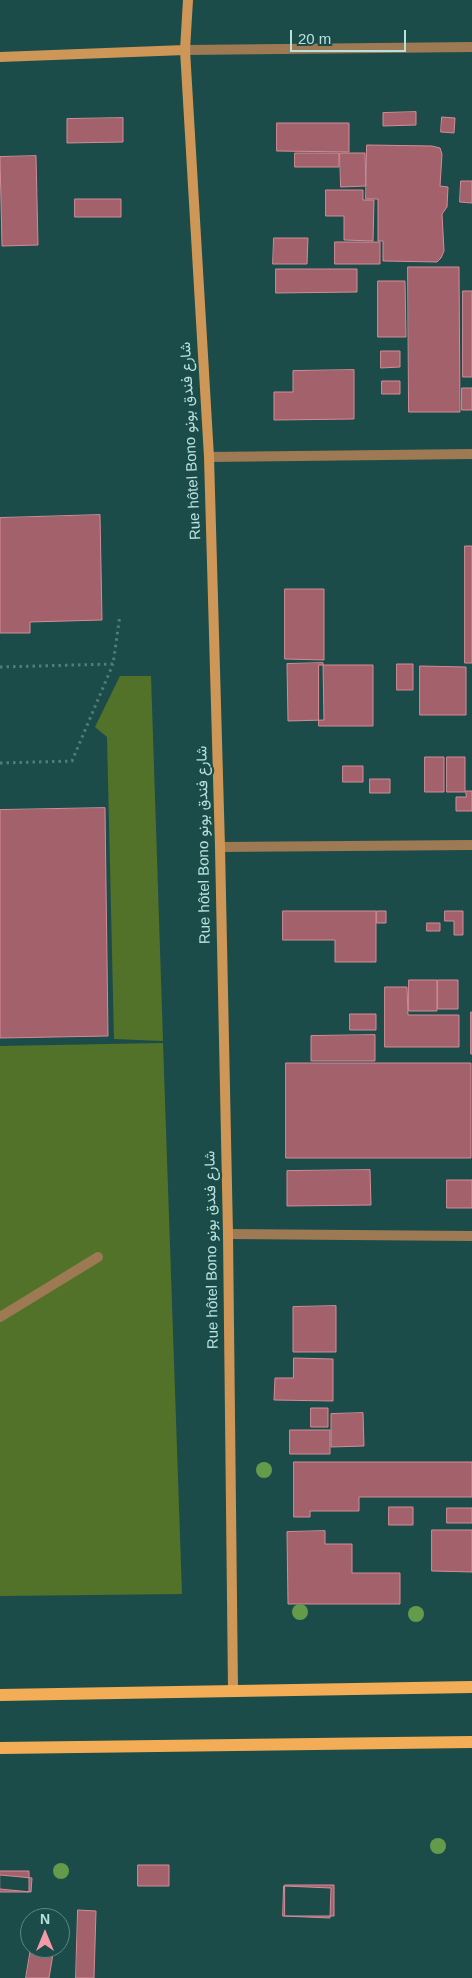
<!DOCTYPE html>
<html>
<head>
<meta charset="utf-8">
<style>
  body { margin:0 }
  #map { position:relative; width:472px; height:1978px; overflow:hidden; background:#1c4c49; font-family:Helvetica,sans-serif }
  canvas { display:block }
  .north { position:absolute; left:20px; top:1908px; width:50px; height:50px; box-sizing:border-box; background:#1c4c49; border:1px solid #5a8884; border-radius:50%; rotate:0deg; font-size:14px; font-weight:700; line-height:20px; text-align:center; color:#b8e1dd }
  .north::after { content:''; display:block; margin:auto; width:18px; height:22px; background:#f39aa8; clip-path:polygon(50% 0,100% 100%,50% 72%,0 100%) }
  .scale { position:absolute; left:290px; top:30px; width:116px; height:22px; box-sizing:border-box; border:2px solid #b8e1dd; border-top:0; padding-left:6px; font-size:15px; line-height:18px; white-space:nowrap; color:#b8e1dd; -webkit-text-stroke:4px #1c4c49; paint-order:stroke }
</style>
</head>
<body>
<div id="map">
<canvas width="472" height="1978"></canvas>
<div class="north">N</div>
<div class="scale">20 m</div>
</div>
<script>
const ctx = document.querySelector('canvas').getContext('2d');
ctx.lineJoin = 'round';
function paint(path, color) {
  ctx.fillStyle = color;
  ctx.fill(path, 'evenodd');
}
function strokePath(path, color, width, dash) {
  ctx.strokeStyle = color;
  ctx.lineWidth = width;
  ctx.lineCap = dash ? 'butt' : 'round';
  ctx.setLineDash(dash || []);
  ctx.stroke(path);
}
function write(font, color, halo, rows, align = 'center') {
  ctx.font = font + ' Helvetica,Vazirmatn,sans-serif';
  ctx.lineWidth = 4.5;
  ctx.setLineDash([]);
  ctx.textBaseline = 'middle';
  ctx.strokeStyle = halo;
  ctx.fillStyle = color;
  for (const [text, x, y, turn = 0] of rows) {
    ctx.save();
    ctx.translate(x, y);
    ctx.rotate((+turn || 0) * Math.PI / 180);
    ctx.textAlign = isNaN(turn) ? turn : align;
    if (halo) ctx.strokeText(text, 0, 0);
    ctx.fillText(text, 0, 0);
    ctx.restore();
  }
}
paint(new Path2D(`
  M 120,676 L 151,676 L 163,1041 L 114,1039 L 107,737 L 95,727 Z
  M 163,1043 L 182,1594 L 0,1596 L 0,1046 Z`), '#527229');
const building = new Path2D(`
  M 416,112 L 416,125 L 383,126 L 383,113 Z
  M 442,117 L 455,118 L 454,133 L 441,132 Z
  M 123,118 L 123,142 L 67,143 L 67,119 Z
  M 277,123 L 349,123 L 349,152 L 277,151 Z
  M 367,145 L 432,146 L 440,148 L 442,154 L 440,186 L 448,187 L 447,207 L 442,214 L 444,251 L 441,258 L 437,262 L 383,261 L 383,241 L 378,241 L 378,199 L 366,199 Z
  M 295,153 L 339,153 L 339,167 L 295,167 Z
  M 340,153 L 365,153 L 366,186 L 341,187 Z
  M 36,156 L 38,245 L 2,246 L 0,157 Z
  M 461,181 L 472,181 L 472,203 L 460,202 Z
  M 326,190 L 363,190 L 363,200 L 374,200 L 373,241 L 344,240 L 344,216 L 326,216 Z
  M 75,199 L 121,199 L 121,217 L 75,217 Z
  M 274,238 L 308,238 L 307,264 L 273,264 Z
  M 335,242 L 380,242 L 380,264 L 335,264 Z
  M 408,267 L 459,267 L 460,412 L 409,412 Z
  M 276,269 L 357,269 L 357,292 L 276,293 Z
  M 378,281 L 405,281 L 406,337 L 378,337 Z
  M 463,291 L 472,291 L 472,377 L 463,377 Z
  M 381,351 L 400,351 L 400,367 L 381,368 Z
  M 354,370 L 354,419 L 274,420 L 274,392 L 293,392 L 293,371 Z
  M 382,381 L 400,381 L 400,394 L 382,394 Z
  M 462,388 L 472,388 L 472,410 L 462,410 Z
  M 100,515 L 102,620 L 30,622 L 30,633 L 0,633 L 0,518 Z
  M 465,546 L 472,546 L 472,663 L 465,663 Z
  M 285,589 L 324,589 L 324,660 L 285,659 Z
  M 323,663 L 324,720 L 288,721 L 287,664 Z
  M 397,664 L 413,664 L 413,690 L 397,690 Z
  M 319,665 L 373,665 L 373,726 L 319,726 Z
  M 420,666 L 466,667 L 466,715 L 420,715 Z
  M 425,757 L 444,757 L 444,792 L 425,792 Z
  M 447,757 L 465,757 L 465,792 L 447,792 Z
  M 343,766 L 363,766 L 363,782 L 343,782 Z
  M 370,779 L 390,779 L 390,793 L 370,793 Z
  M 466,791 L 472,791 L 472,811 L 456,811 L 456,797 L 466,797 Z
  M 105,808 L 108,1036 L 0,1038 L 0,810 Z
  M 283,911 L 376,911 L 376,962 L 335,962 L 335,940 L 283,940 Z
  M 377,911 L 386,911 L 386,923 L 377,923 Z
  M 445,911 L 463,911 L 463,935 L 454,935 L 454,921 L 445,921 Z
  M 427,923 L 440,923 L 440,931 L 427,931 Z
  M 409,980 L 437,980 L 437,1011 L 409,1011 Z
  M 438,980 L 458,980 L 458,1009 L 438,1009 Z
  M 385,987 L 407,987 L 408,1015 L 459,1015 L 459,1047 L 385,1047 Z
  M 471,1012 L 472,1012 L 472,1054 L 471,1054 Z
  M 350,1014 L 376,1014 L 376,1030 L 350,1030 Z
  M 375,1035 L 375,1061 L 311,1061 L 311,1036 Z
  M 286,1063 L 471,1063 L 471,1158 L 286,1158 Z
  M 370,1170 L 371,1205 L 287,1206 L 287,1171 Z
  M 447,1180 L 472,1180 L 472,1208 L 447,1208 Z
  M 336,1306 L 336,1352 L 293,1352 L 293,1307 Z
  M 294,1358 L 333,1359 L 333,1401 L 274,1400 L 275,1378 L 293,1378 Z
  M 311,1408 L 328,1408 L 328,1427 L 311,1427 Z
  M 363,1413 L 364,1446 L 331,1447 L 331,1414 Z
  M 290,1430 L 330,1430 L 330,1454 L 290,1454 Z
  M 294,1462 L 472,1462 L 472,1497 L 359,1497 L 359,1511 L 310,1511 L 310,1517 L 294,1517 Z
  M 389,1507 L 413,1507 L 413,1525 L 389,1525 Z
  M 447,1508 L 472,1508 L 472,1523 L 447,1523 Z
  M 432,1530 L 472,1530 L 472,1572 L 432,1571 Z
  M 325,1531 L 325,1544 L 352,1544 L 352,1573 L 400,1573 L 400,1604 L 288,1604 L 287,1532 Z
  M 138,1865 L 169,1865 L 169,1886 L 138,1886 Z
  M 0,1871 L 29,1871 L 29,1892 L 0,1892 Z
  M 0,1875 L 32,1878 L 31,1892 L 0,1889 Z
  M 285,1885 L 334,1885 L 334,1916 L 285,1916 Z
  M 284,1886 L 331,1888 L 330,1918 L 283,1916 Z
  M 78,1910 L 96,1911 L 94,1978 L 76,1978 Z
  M 38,1912 L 60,1915 L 59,1918 L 36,1918 Z
  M 31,1948 L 54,1948 L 49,1978 L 26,1978 Z`);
paint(building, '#a3616c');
strokePath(building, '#d38c97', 1);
strokePath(new Path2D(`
  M 0,667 L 113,664 L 120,615
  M 0,763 L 72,761 L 113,664`), '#507d7a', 3, [2.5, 4]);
strokePath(new Path2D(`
  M 0,1317 L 98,1257`), '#9d7a53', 10);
strokePath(new Path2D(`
  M 185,50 L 472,47
  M 209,457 L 472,454
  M 220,847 L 472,845
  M 228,1234 L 472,1236`), '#9d7a53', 10);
strokePath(new Path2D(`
  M 188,0 L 185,50 L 209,457 L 220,847 L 228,1234 L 233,1690
  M 0,57 L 185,50`), '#ce9757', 10);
strokePath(new Path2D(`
  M 0,1695 L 472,1687
  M 0,1748 L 472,1742`), '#f3ad57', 12);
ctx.fillStyle = '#649b4a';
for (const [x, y] of [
  [264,1470],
  [300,1612],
  [416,1614],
  [438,1846],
  [61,1871]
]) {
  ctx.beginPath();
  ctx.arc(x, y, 8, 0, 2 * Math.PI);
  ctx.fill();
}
write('15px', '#b8e1dd', '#1c4c49', [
  ["Rue hôtel Bono شارع فندق بونو",191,441,-93],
  ["Rue hôtel Bono شارع فندق بونو",204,845,-91],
  ["Rue hôtel Bono شارع فندق بونو",212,1250,-91]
]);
</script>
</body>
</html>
